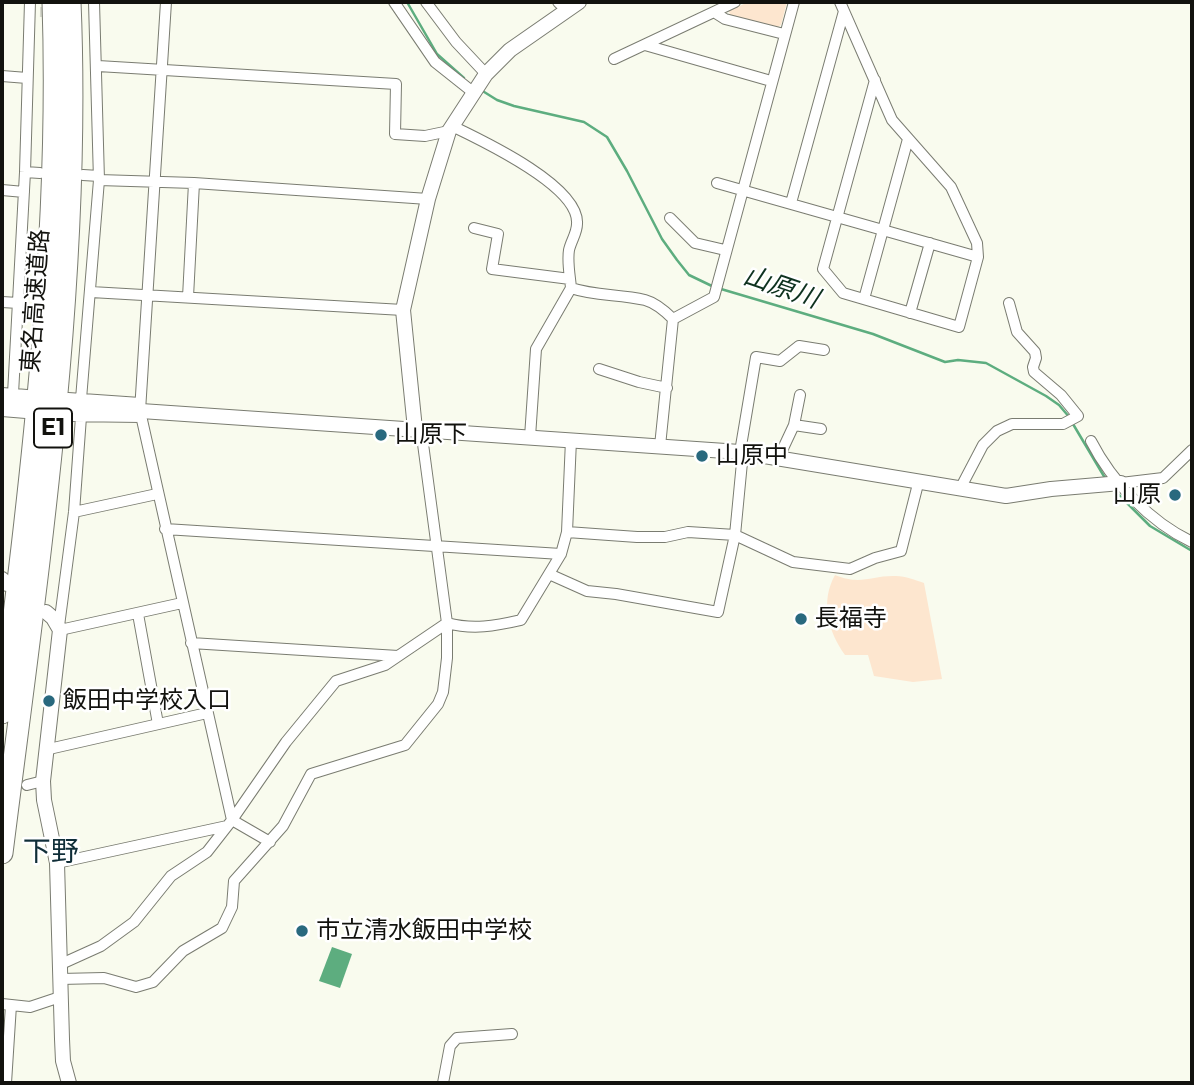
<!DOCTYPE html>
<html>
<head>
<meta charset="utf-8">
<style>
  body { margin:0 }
  #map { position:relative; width:1194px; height:1085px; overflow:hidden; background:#f9fbee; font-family:Montserrat,sans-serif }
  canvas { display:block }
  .frame { position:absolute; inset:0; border:4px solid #12120e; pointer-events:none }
</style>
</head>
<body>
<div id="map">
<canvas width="1194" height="1085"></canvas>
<div class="frame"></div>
</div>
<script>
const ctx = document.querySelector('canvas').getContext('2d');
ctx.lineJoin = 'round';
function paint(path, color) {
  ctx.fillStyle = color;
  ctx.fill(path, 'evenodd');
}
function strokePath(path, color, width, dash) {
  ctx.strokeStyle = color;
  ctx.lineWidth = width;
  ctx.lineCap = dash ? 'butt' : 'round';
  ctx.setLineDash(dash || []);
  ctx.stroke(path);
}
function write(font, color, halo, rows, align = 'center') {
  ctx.font = font + ' Montserrat,"Noto Sans JP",sans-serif';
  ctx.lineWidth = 5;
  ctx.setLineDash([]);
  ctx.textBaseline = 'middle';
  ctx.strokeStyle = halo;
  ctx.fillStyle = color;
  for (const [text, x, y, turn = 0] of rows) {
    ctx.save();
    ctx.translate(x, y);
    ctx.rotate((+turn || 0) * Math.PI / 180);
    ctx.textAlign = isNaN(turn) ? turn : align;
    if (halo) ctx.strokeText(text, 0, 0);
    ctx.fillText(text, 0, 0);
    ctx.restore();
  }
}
paint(new Path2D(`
  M 748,2 L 787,2 L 781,25 L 776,28 L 730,15 L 729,11 Z
  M 835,575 C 861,586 872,575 896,576 C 906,576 915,580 924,583 L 942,679 L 913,682 L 874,676 L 868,655 L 845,655 C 828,631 820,602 835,575 Z`), '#fde6cf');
paint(new Path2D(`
  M 332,947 L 352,954 L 340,988 L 319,981 Z`), '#5dad7f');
strokePath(new Path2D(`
  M 407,2 L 437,54 L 464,78
  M 481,90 L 497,100 L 514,106 L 584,122 L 607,137 L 627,171 L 662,239 L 677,260 L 689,275 L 714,287
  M 721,289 L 873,334 L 945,362 L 958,360 L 986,363 L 1046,396 L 1059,405 L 1070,418
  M 1073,424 L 1105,478
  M 1113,489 L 1150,526 L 1192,551`), '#5dad7f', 2.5);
strokePath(new Path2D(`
  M 40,12 L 85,13`), '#d6d8cc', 10, [10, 5]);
const minor = new Path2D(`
  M 166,2 L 140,411 L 232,820 L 270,842
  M 394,2 L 435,62 L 474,93
  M 426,2 L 456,42 L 486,74
  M 558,2 L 566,10
  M 840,2 L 892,120 L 951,187 L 977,243 L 978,257 L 959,327 L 843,293 L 823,269 L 875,80
  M 714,12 L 725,19 L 784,34
  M 645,45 L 771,81
  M 614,59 L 735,2
  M 98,66 L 396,84 L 395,134 L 425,136 L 449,131
  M 2,76 L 27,78
  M 452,126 C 481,140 580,186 577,224 C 577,233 571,241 569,250 C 567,262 570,276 571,288 C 595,296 620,294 645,300 C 656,303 665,311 673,319
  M 25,172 L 40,173
  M 83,175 L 99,176
  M 99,180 L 194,183 L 428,199
  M 717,183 L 978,257
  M 2,190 L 24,192
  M 791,203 L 844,11
  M 670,218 L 695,243 L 725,250
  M 474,228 L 498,234 L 492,269 L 570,279
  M 91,292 L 403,310
  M 188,297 L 194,183
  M 864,299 L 908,139
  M 2,302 L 18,303
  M 910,313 L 930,243
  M 599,369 L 639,382 L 667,388
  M 2,393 L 27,395
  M 13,394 L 25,172 L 30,2
  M 68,398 L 140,403
  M 81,399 L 99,180 L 94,2
  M 2,411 L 26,413
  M 67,416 L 141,417
  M 794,425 L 800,395
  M 530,437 L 536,349 L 571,288
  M 1091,441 C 1112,482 1150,522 1192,542
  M 660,446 L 673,319 L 714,297 L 794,2
  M 740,452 L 756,357 L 780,361 L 799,346 L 824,350
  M 779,457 L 794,425 L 821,429
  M 1121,483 L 1163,478 L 1192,450
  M 961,487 L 983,445 L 997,431 L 1012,424 L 1063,424 L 1078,416 L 1061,395 L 1034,372 L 1033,367 L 1036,358 L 1035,352 L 1017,332 L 1009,303
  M 74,512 L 157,494
  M 165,529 L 561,554
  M 567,532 L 637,537 L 665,537 L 688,532 L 735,535 L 793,562 L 850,569 L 875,558 L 901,551 L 919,480
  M 549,574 L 587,591 L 616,594 L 718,612 L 735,535 L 743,452
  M 138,614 L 158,724
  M 59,626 L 74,512 L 81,417
  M 60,630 L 182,603
  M 191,643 L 398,656
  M 49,749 L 207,713
  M 27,785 L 43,781
  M 57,863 L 227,826
  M 59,965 L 101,946 L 134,922 L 171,876 L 207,852 L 232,820 L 286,742 L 336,681 L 385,665 L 447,623 C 473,630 495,626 521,620 L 561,554 L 567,532 L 571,440
  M 60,979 L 104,978 L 136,987 L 153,982 L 183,951 L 222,928 L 232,907 L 234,881 L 283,826 L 311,774 L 405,745 L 438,704 L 443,692 L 447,658 L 447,623 L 421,429
  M 2,1004 L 30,1007 L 60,997
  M 6,1083 L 11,1005
  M 443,1083 L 450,1046 L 457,1038 L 512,1034`);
const tertiary = new Path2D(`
  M 2,402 L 27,404
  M 68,406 L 740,452 L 1006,496 L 1051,489 L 1121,483
  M 415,429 L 403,310 L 428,199 L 449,131 L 486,74 L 510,50 L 579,2
  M 2,579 L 7,584
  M 46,612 L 53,618 L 60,630 L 43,781 L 44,800 L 57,863 L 62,1039 L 63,1061 L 69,1083`);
const motorway = new Path2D(`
  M 2,713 C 31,477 61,240 53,2
  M 2,853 C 37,574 82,283 70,2`);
strokePath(minor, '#7a7c71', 12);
strokePath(tertiary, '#7a7c71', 16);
strokePath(motorway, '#7a7c71', 23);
strokePath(minor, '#fff', 10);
strokePath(tertiary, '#fff', 14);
strokePath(motorway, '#fff', 21);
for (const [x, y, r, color] of [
  [381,435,7,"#29697e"],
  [702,456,7,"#29697e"],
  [1175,495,7,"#29697e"],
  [801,619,7,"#29697e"],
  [49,701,7,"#29697e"],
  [302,931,7,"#29697e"]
]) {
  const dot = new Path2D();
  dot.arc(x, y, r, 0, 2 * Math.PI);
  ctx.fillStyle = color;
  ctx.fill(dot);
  strokePath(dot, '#fff', 2.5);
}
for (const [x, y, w] of [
  [53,428,38]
]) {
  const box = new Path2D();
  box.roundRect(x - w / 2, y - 19.5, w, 39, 5);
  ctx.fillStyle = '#fff';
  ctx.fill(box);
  strokePath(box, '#12120e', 2);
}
write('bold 23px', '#12120e', null, [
  ["E1",53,428]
]);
write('24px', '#12120e', '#fff', [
  ["東名高速道路",36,301,-86]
]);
write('24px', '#12120e', '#fff', [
  ["山原下",395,435],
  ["山原中",716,456],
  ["山原",1161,495,"right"],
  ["長福寺",815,619],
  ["飯田中学校入口",63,701],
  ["市立清水飯田中学校",316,931]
], 'left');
write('italic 26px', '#0e321f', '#fff', [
  ["山原川",781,288,19]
]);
write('28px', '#102e38', '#fff', [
  ["下野",51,853]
]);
</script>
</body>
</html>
